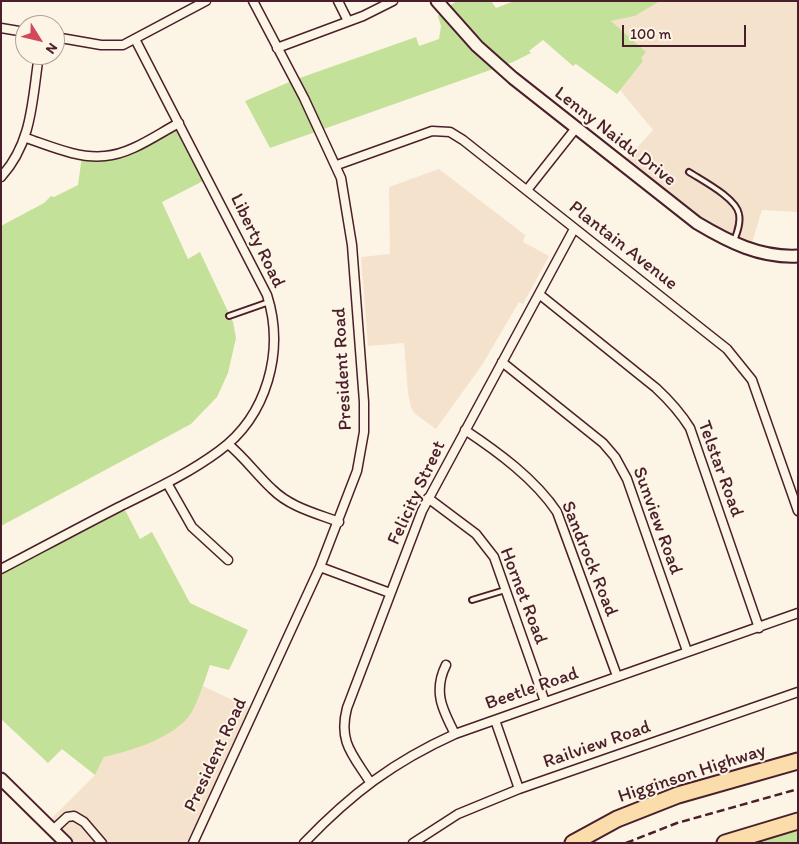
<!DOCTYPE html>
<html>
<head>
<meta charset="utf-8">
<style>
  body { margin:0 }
  #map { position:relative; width:799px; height:844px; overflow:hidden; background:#fcf5e5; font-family:Itim,sans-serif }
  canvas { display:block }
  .frame { position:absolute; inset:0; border:2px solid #4a1f2b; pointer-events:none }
  .north { position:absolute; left:15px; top:15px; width:50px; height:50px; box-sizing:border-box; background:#fcf5e5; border:1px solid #b59f9b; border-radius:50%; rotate:126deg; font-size:14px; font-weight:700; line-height:20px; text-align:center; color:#4a1f2b }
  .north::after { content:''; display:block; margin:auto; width:18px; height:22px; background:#d1495b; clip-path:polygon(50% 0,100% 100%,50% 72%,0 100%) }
  .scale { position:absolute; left:622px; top:25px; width:124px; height:22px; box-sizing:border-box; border:2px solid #4a1f2b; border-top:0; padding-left:6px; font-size:15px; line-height:18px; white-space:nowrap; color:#4a1f2b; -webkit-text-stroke:4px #fcf5e5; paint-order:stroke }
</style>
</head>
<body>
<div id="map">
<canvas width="799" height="844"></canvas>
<div class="frame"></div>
<div class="north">N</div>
<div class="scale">100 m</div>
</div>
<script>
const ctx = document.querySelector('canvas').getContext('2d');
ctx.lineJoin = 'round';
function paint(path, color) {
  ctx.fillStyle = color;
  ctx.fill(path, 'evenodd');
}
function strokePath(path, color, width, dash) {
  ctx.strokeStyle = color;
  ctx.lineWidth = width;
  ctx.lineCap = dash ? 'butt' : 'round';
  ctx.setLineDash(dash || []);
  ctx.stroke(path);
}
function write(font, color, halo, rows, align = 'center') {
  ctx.font = font + ' Itim,sans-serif';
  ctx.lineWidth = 4;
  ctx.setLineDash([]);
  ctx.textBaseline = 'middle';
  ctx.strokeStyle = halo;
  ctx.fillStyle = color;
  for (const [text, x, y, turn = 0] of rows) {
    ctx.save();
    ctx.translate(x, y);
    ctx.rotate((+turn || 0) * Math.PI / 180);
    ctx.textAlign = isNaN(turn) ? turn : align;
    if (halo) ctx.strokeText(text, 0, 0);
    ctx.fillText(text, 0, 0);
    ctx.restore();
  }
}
paint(new Path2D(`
  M 660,1 L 798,1 L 798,212 L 762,210 L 750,249 L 724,239 L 622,164 L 653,130 L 620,90 L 643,61 L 611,21 L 635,16 Z
  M 439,169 L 525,235 L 523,242 L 549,256 L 523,304 L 519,302 L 482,365 L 436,429 L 414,413 L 411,407 L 408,393 L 404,343 L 368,346 L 361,257 L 390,254 L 389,187 Z
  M 203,686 L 254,710 L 193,843 L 65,843 L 46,824 L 95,775 L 104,757 L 152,742 L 186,720 Z`), '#f4e2cc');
paint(new Path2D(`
  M 457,1 L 491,1 L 496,8 L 514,1 L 660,1 L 635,16 L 611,21 L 646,52 L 641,58 L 643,61 L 617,94 L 576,64 L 573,66 L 543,40 L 529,51 L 531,53 L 513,62 L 270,148 L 245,101 L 294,80 L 416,37 L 419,46 L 439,39 L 441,26 L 438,16 L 443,10 Z
  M 179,123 L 209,178 L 162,202 L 188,259 L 200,252 L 233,322 L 236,338 L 228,373 L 217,397 L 191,424 L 1,526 L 1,226 L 44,203 L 51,196 L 54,197 L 78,185 L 82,156 L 106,157 Z
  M 123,506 L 140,539 L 152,532 L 190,603 L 248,630 L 229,670 L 210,665 C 205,679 196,711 185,721 C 163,741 133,750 104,757 L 95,775 L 62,749 L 48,763 L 1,719 L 1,569 Z
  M 798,828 L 798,843 L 747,843 Z`), '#c4e199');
const lane = new Path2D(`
  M 689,172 C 703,181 736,198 739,214 C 741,223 737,233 734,241
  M 229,316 L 269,302
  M 472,600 L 505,590`);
const street = new Path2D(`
  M 338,1 L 348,21
  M 1,28 L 25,32
  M 55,37 L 101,45 L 123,45 L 206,1
  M 277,48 L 363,16 L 393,1
  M 26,138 C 50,146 79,159 105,156 C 131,154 156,135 179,123
  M 337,165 L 432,131 L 450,132 L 463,140 L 727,349 L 752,380 L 798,511
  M 1,177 C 33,142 32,99 39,55
  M 527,190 L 576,128
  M 539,294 L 656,388 C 670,401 680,412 690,428 L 759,628
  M 502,362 L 603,443 L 615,457 L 627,479 L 687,651
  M 465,430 C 498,452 535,479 557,512 L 617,676
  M 228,444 C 244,457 257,475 272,489 C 290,507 315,513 339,522
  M 167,483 L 192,527 L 228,560
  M 428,498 L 476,534 L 494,557 L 545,702
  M 320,567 L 390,593
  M 1,569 C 41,548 80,527 119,507 C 153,490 188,474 219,451 C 267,416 285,351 267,295 L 135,39
  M 446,665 C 433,691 442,709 455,734
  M 495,720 L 519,789
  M 370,782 C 353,755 338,742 347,708 L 422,511 L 574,229
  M 53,830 L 67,817 L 74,816 L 84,822 L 102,843
  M 193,843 L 320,567 L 357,471 L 364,432 L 364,402 L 352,245 L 341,178 L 304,98 L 253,1
  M 304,843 C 351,794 393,762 455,734 L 798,613
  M 413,843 L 458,814 L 519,789 L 798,692`);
const secondary = new Path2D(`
  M 437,1 L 477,46 L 513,78 L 697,223 C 729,242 760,258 798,256
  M 1,779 L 66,843`);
const highway = new Path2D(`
  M 573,843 L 617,819 L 678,795 L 798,761
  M 725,843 L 798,821`);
strokePath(lane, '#4a1f2b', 8);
strokePath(street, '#4a1f2b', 11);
strokePath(secondary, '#4a1f2b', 15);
strokePath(highway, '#4a1f2b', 19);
strokePath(lane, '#fcf5e5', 4);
strokePath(street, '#fcf5e5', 8);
strokePath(secondary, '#fcf5e5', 11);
strokePath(highway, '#fbddab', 15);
strokePath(new Path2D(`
  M 626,843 L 677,823 L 798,789`), '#4a1f2b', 2.5, [8, 4]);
write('19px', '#4a1f2b', '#fcf5e5', [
  ["Lenny Naidu Drive",615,137,38],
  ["Liberty Road",257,241,64],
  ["Plantain Avenue",623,246,38],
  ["President Road",343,369,-93],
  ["Telstar Road",720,469,70],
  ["Felicity Street",417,493,-65],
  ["Sunview Road",657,521,70],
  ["Sandrock Road",589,559,68],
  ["Hornet Road",523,596,69],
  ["Beetle Road",532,689,-19],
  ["Railview Road",597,745,-19],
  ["President Road",216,755,-65],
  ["Higginson Highway",692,774,-18]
]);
</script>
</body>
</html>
